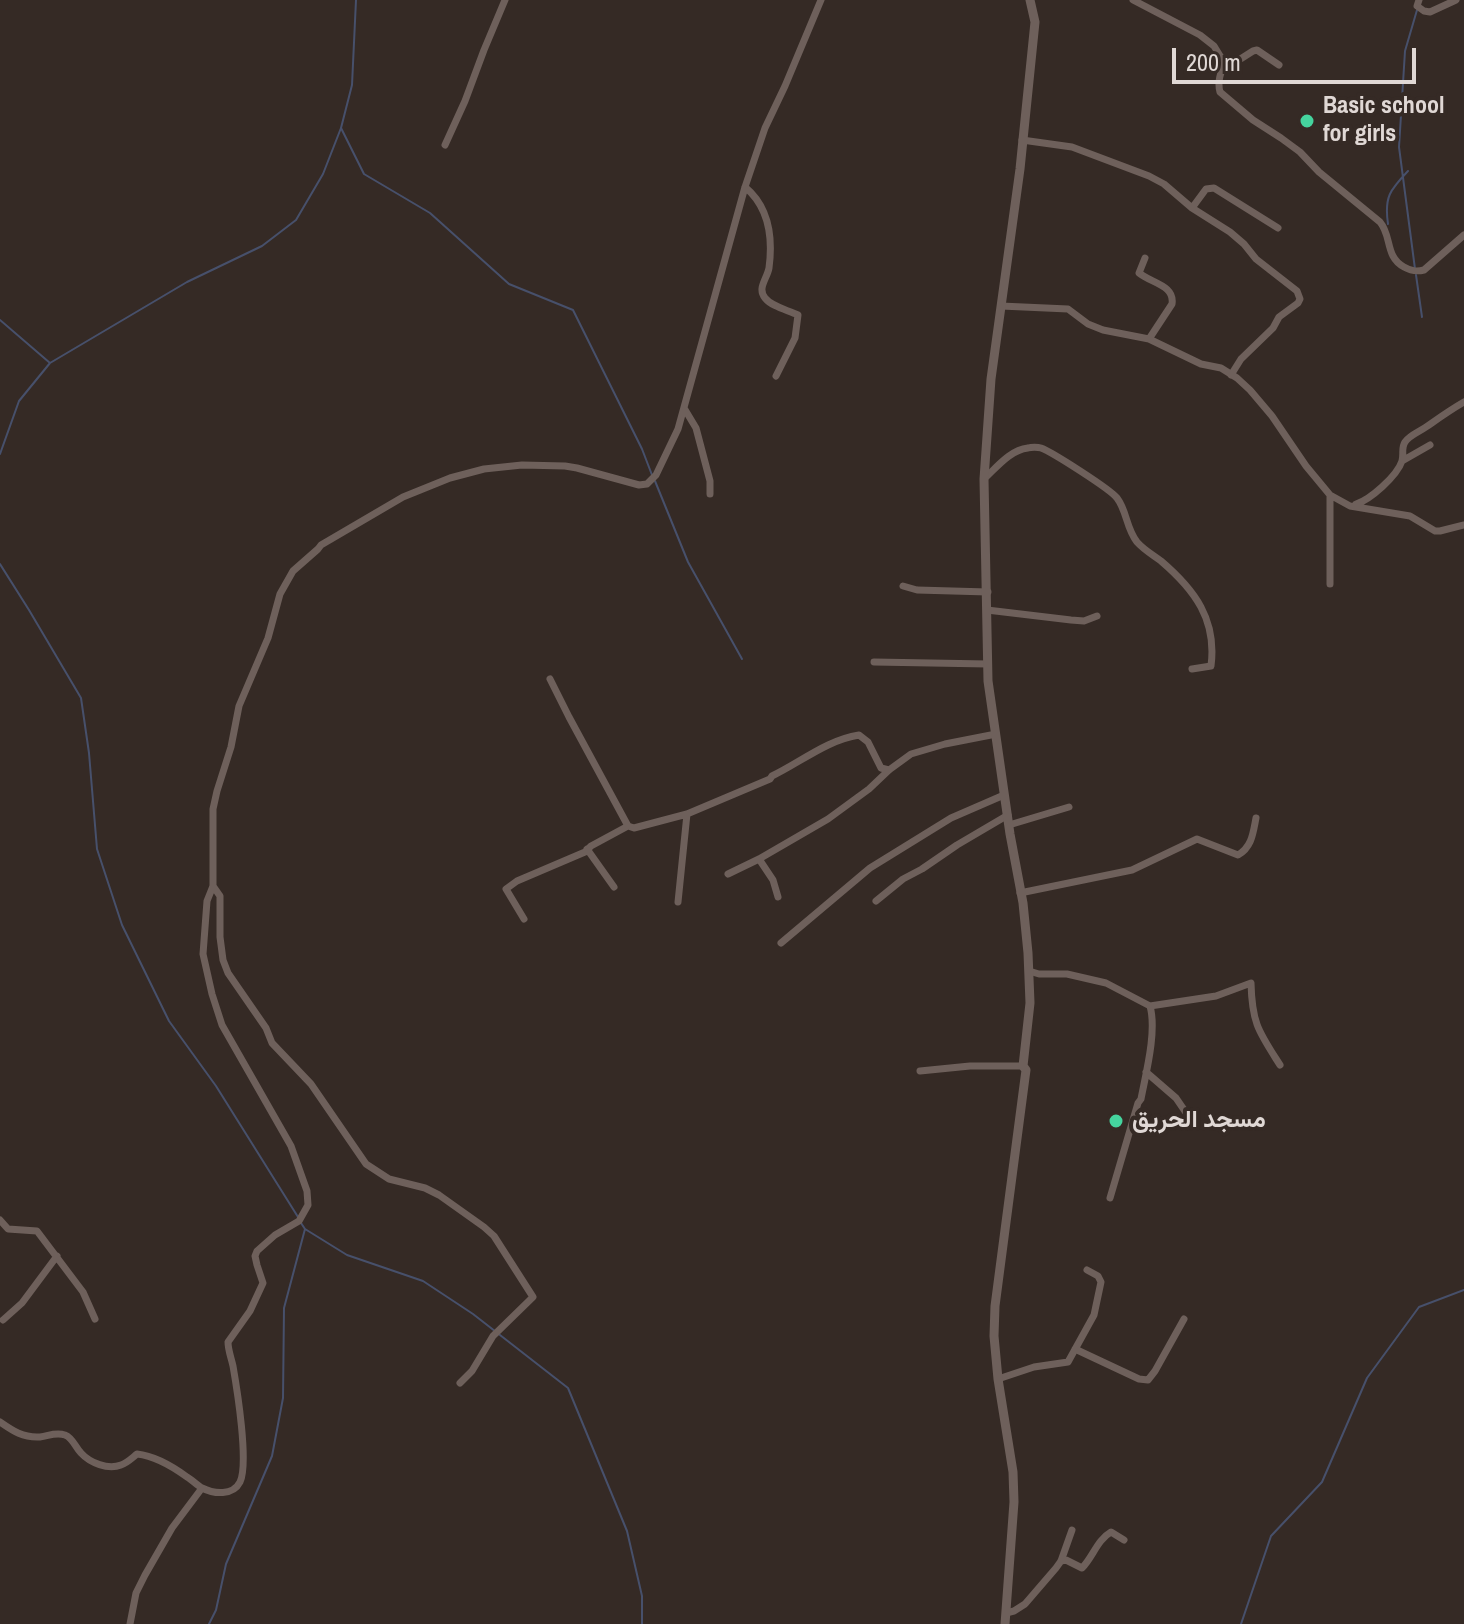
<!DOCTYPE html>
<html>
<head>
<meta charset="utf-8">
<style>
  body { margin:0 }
  #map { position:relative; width:1464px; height:1624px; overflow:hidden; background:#352a25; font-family:"Archivo Narrow",sans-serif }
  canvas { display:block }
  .scale { position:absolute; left:1172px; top:48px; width:244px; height:36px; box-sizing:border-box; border:4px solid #e0d8d5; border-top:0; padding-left:10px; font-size:24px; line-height:28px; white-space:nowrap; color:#e0d8d5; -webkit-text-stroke:6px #352a25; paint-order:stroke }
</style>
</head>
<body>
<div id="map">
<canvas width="1464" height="1624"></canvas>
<div class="scale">200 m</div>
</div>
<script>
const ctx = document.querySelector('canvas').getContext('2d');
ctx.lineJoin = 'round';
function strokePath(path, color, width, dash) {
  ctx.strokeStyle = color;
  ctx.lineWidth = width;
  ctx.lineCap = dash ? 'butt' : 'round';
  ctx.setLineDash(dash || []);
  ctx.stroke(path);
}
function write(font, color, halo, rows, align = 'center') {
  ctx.font = font + ' "Archivo Narrow",Vazirmatn,sans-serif';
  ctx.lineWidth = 8;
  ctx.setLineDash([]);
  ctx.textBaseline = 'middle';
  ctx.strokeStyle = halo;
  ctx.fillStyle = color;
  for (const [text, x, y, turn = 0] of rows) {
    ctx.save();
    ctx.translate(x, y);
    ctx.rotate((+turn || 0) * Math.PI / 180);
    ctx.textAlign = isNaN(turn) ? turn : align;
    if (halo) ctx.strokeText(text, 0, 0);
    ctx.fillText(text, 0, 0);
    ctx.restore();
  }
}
strokePath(new Path2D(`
  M 341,128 L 364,174 L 430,213 L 509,284 L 573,310 L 642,449 L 652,475
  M 1388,224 C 1384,197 1390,190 1408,171
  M 1415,269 L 1399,147 L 1405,51 L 1417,10
  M 1416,275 L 1422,317
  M 0,320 L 50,363
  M 0,454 L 19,401 L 50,363 L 187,282 L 262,246 L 296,220 L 323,174 L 341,128 L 352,85 L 356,0
  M 655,481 L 688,562 L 742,659
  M 0,564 L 29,610 L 81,698 L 89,753 L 97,849 L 122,925 L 169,1021 L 216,1086 L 298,1217
  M 301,1223 L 305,1229 L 347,1255 L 423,1281 L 473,1314 L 568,1388 L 627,1531 L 642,1596 L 642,1624
  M 209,1624 L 216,1610 L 226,1564 L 272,1456 L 283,1398 L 284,1308 L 305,1229
  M 1241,1624 L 1271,1536 L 1322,1482 L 1367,1378 L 1419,1307 L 1464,1290`), '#47506b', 2);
strokePath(new Path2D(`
  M 1133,0 L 1200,35 L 1214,46 L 1222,59 L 1235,69
  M 1419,0 L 1417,6 L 1424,11 L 1430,12 L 1456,0
  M 1225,62 C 1221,72 1217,81 1220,92 L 1253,120 L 1281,138 L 1300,152 L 1319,172 L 1380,222 C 1392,236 1385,257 1404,267 C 1411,271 1416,272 1424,270 L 1464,235
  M 1231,65 L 1253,51 L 1257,50 L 1279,65
  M 1022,140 L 1072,147 L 1149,176 L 1164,184 L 1192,208 L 1230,232 L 1244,244 L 1256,259 L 1297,291 L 1300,299 L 1298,303 L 1279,317 L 1273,328 L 1241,359 L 1231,375
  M 445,145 L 465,101 L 484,50 L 505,0
  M 745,187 C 769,207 773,238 769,268 C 767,279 757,288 765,298 C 772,307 788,310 798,315 L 795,338 L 776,376
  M 1192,208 L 1206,189 L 1214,188 L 1278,228
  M 1145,258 L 1139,273 C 1151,283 1175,285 1172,304 L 1149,339
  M 1001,306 L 1068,309 L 1088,324 L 1103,330 L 1149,339 L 1201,364 L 1221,368 L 1237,378 L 1250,390 L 1272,416 L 1306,466 L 1330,495 L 1350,506 L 1410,516 L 1435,531 L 1440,531 L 1464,525
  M 684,408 L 696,428 L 710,481 L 710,494
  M 1402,461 L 1430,445
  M 984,479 C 997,467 1010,450 1028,448 C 1031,447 1038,447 1041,448 C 1052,452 1110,489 1117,498 C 1127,511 1126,528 1137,542 C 1144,550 1153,555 1161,561 C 1195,590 1217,620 1211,666 L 1192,669
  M 1330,495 L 1330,584
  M 1356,504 C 1370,500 1397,476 1402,461 C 1404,454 1401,448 1405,442 C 1410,435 1419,432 1426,427 C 1439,418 1450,410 1464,402
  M 903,586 L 917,590 L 988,592
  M 987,610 L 1071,620 L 1084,621 L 1097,616
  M 874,662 L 988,664
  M 550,679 L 569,717 L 628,826
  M 1009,825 L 1069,807
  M 587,849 L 614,887
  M 759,859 L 773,880 L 778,897
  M 728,874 L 759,859 L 828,819 L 869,789 L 889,770 L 911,754 L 945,744 L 996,734
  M 213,886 L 220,896 L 220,937 L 223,960 L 228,973 L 266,1028 L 272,1043 L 311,1084 L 366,1164 L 389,1179 L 425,1188 L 439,1195 L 484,1227 L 494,1236 L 533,1297 L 493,1336 L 472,1371 L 460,1383
  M 1020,893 L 1132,870 L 1197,839 L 1238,855 C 1252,847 1253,833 1256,818
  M 876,901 L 903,879 L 922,869 L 957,845 L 1008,815
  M 678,902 L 687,814
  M 524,919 L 506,889 L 517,881 L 585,852 L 591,846 L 628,826 L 634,828 L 687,814 L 770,779 L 772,776 C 801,762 827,740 859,735 L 868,742 L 881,768 L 889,770
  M 781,943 L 870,868 L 951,818 L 1004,795
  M 1029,971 L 1039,974 L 1067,974 L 1106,983 L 1150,1006 L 1216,996 L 1251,983 C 1252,1024 1259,1032 1280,1065
  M 920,1071 L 970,1066 L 1023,1066
  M 1146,1072 L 1176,1098 L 1189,1117
  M 1110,1198 L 1138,1103 L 1141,1099 C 1146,1073 1157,1031 1150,1006
  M 0,1220 L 8,1229 L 37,1231 L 83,1292 L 95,1319
  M 3,1320 L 22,1303 L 57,1256
  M 1075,1349 L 1139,1379 L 1148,1380 L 1155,1371 L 1184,1319
  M 998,1379 L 1034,1367 L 1068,1362 L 1094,1315 L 1101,1282 L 1098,1276 L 1087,1270
  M 0,1422 C 13,1431 23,1438 40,1437 C 49,1436 55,1432 65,1435 C 73,1438 75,1447 81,1453 C 90,1463 108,1470 121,1465 C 127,1463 132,1458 137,1454 C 155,1456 172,1466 187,1477 C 192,1480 197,1485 202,1488 C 214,1494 233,1496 240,1482 C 249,1463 237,1389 233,1366 C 231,1357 228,1350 228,1342 L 250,1311 L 263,1283 L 257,1265 L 255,1256 L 257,1251 L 275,1235 L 299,1221 L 308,1205 L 307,1191 L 291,1146 L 222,1025 L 212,994 L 203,954 L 207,901 L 213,886 L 213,809 L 217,791 L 231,747 L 239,706 L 268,638 L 280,594 L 293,571 L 318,549 L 321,545 L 403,497 L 450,478 L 484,469 L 522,465 L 565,466 L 577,468 L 639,485 L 647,484 L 656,475 L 678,429 L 745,187 L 765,128 L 785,86 L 821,0
  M 1061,1561 L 1066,1560 L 1082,1568 C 1093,1557 1097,1540 1111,1532 L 1124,1540
  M 1006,1613 L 1014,1611 L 1025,1604 L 1056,1568 L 1061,1561 L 1072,1530
  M 130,1624 L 136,1593 L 145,1575 L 172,1528 L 202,1488`), '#6e605b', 7);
strokePath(new Path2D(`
  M 1005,1624 L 1014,1502 L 1013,1472 L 998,1379 L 994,1336 L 995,1306 L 1026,1070 L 1023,1066 L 1030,1003 L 1028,953 L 1023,903 L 1010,834 L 988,681 L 984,479 L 991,379 L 1020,169 L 1035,22 L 1030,0`), '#6e605b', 9);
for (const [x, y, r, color] of [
  [1307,121,8,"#45d49e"],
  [1116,1121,8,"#45d49e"]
]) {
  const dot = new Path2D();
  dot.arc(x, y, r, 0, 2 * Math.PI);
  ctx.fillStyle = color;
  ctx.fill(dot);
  strokePath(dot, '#352a25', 3);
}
write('bold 24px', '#e0d8d5', '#352a25', [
  ["Basic school",1323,107],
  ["for girls",1323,135],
  ["مسجد الحريق",1132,1121]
], 'left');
</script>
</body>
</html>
